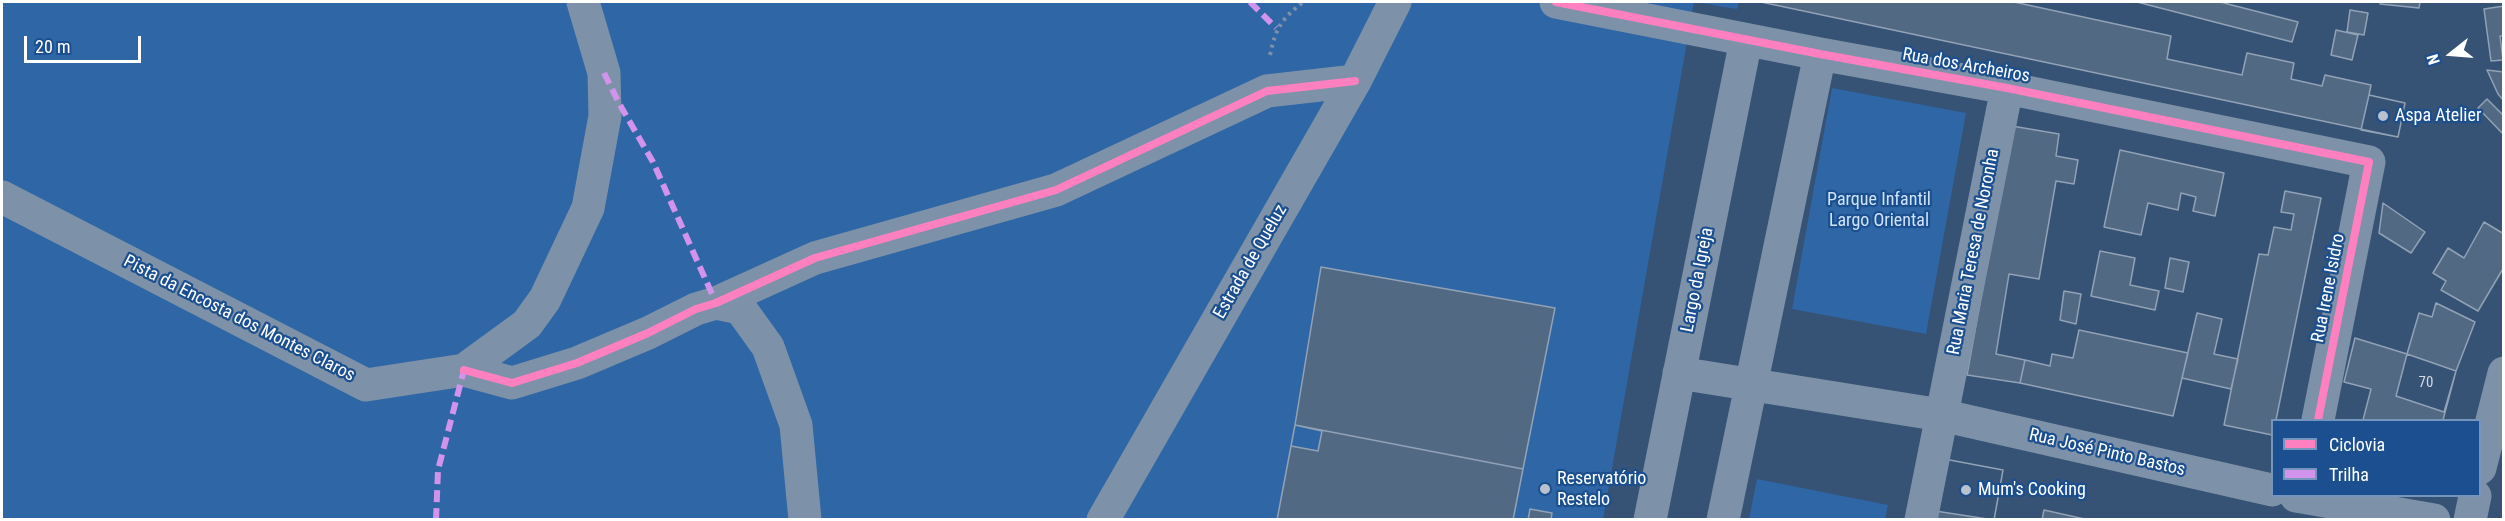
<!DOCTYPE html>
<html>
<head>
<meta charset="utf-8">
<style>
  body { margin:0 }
  #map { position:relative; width:2505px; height:521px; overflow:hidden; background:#365274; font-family:"Roboto Condensed",sans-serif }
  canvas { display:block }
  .frame { position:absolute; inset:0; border:3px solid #fff; pointer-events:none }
  .legend { position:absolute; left:2271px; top:419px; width:210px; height:78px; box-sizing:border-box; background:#1b4f8f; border:2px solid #7695bc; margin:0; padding:8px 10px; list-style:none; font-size:18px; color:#fff }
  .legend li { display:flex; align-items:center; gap:12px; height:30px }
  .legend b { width:30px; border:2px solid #7695bc }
  .north { position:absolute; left:2421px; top:24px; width:60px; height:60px; -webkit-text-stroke:4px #1b4f8f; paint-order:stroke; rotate:253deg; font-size:16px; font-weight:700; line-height:24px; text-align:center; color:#fff }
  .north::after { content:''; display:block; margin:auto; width:21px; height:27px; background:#fff; clip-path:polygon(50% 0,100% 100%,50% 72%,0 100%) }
  .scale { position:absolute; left:24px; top:36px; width:117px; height:27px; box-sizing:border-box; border:3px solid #fff; border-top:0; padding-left:8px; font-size:18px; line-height:21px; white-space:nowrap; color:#fff; -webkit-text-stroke:4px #1b4f8f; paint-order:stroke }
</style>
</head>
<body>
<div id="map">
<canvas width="2505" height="521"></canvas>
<div class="frame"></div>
<ul class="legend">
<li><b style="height:8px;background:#ff80c0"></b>Ciclovia</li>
<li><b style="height:8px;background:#d193ec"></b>Trilha</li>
</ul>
<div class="north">N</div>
<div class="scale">20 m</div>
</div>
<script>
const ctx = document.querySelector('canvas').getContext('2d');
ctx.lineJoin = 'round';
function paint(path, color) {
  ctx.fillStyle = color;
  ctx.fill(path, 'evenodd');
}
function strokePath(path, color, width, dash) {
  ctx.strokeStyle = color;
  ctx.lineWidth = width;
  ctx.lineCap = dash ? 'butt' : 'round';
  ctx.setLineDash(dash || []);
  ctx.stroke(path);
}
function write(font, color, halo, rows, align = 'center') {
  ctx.font = font + ' "Roboto Condensed",sans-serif';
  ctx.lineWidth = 4.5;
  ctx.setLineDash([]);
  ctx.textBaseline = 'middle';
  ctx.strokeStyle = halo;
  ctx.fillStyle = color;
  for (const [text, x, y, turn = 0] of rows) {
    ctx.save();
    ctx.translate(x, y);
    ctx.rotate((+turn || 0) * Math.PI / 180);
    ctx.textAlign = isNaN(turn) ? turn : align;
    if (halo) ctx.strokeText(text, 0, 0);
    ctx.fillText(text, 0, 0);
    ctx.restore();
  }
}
paint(new Path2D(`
  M 2,2 L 1739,2 L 1737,9 L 1694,2 L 1603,520 L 2,519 Z
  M 1832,88 L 1966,113 L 1926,334 L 1792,309 Z
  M 1757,479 L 1888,505 L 1885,519 L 1749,519 Z`), '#2f66a5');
const building = new Path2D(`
  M 1761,2 L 2014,2 L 2171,36 L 2167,59 L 2242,75 L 2247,53 L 2294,63 L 2291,79 L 2322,86 L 2325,75 L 2371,85 L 2369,95 L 2405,103 L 2398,137 Z
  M 2137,2 L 2220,2 L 2298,22 L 2292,42 Z
  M 2380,2 L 2420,2 L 2419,8 L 2380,4 Z
  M 2504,6 L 2504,36 L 2500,36 L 2503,60 L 2491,61 L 2484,9 Z
  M 2350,10 L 2368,13 L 2364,35 L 2347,32 Z
  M 2336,30 L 2358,35 L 2352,60 L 2331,55 Z
  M 2487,70 L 2504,72 L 2504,101 L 2498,94 Z
  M 2369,95 L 2405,103 L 2398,137 L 2361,130 Z
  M 2487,99 L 2504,116 L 2504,135 L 2478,108 Z
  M 2012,126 L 2059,134 L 2056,156 L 2078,160 L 2074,184 L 2056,181 L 2039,279 L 2009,274 L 1996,354 L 2025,360 L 2020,383 L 1967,375 Z
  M 2120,150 L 2224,173 L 2215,216 L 2193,211 L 2196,197 L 2181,193 L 2178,210 L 2148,203 L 2141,235 L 2104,227 Z
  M 2285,191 L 2321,198 L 2276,420 L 2272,420 L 2272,435 L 2224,425 L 2259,254 L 2268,255 L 2274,227 L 2291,230 L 2294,214 L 2281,212 Z
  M 2383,203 L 2425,232 L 2411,253 L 2379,233 Z
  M 2484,222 L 2504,234 L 2504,267 L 2478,311 L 2441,290 L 2446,281 L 2433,273 L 2448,248 L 2464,258 Z
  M 2100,251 L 2135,258 L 2130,285 L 2159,291 L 2155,310 L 2091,296 Z
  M 2170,258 L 2189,262 L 2183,292 L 2165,288 Z
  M 1321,267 L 1555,308 L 1523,469 L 1295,425 Z
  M 2064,291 L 2081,294 L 2076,324 L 2060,320 Z
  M 2436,303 L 2475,322 L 2456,371 L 2443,420 L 2363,420 L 2371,389 L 2344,382 L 2355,338 L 2407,354 L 2419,313 L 2432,317 Z
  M 2197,313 L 2222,319 L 2214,354 L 2238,359 L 2231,389 L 2182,378 Z
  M 2079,330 L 2188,353 L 2173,416 L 2020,383 L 2025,360 L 2050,366 L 2052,354 L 2073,358 Z
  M 2407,354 L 2456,371 L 2444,412 L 2396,396 Z
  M 1295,425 L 1322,431 L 1318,451 L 1291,446 Z
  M 1295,425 L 1523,469 L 1513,520 L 1277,520 Z
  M 1939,458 L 2003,470 L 1994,520 L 1928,520 Z
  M 1939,458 L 2003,470 L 1994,520 L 1929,510 Z
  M 1530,509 L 1552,513 L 1551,520 L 1528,520 Z
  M 2044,510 L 2089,520 L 2042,520 Z`);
paint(building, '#526984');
strokePath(building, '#92a2b6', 1.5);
strokePath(new Path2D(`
  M 1270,55 C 1276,27 1281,20 1303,2`), '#7d92a8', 4, [3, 4.5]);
strokePath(new Path2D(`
  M 1556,2 L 1820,54 L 2007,88 L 2369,162 L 2318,420
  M 2,197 L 366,385 L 464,370 L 527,324 L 545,299 L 588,208 L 605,116 L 604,73 L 583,2
  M 716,303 L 740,308 L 768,347 L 796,425 L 805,520
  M 464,370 L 512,383 L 577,363 L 648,333 L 696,309 L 716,303 L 815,258 L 1056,190 L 1267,91 L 1355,81
  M 1679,373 L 1941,415 L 2272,490
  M 2480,468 L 2504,373
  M 2296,496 L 2434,520
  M 1103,520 L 1355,81 L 1395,2
  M 1650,520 L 1746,40
  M 1723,520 L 1820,54
  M 1921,520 L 2007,88
  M 2470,520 L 2475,496`), '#7d92a8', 33);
strokePath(new Path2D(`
  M 1250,2 L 1276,28
  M 604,73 L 620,105 L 653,162 L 716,303
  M 436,520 L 438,470 L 464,370`), '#d193ec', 6, [12, 6]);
strokePath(new Path2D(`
  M 1556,2 L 1820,54 L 2007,88 L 2369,162 L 2318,420
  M 464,370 L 512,383 L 577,363 L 648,333 L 696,309 L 716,303 L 815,258 L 1056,190 L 1267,91 L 1355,81`), '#ff80c0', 8);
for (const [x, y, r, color] of [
  [2383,116,6,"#b9c2ce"],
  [1545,489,6,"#b9c2ce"],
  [1966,490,6,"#b9c2ce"]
]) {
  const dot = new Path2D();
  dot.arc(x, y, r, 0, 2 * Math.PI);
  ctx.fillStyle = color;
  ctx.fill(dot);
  strokePath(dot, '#1b4f8f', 2);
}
write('15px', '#d4dae0', null, [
  ["70",2426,383]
]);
write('18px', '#fff', '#1b4f8f', [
  ["Rua dos Archeiros",1966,66,10],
  ["Rua Maria Teresa de Noronha",1974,252,-79],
  ["Estrada de Queluz",1251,262,-60],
  ["Largo da Igreja",1698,280,-79],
  ["Rua Irene Isidro",2329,288,-79],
  ["Pista da Encosta dos Montes Claros",239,319,27],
  ["Rua José Pinto Bastos",2107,453,13]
]);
write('18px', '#fff', '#1b4f8f', [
  ["Aspa Atelier",2395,116],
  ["Reservatório",1557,479],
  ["Restelo",1557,500],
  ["Mum's Cooking",1978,490]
], 'left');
write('18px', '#cfe3fa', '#1b4f8f', [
  ["Parque Infantil",1879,200],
  ["Largo Oriental",1879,221]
]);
</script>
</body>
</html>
